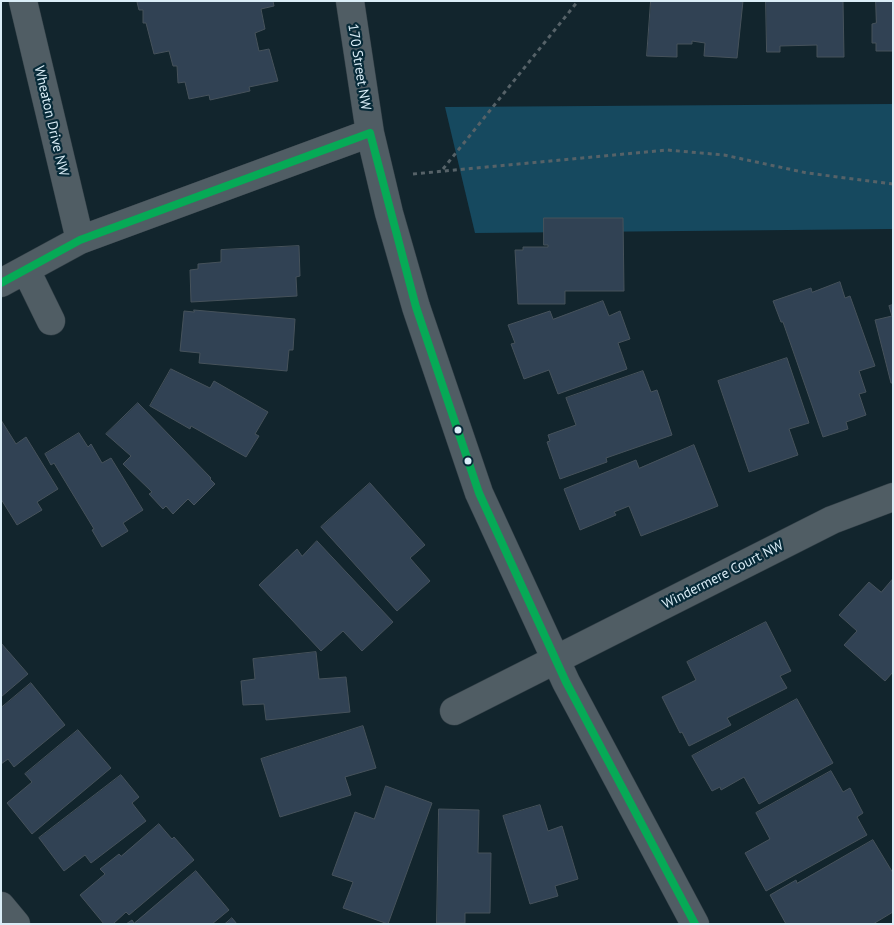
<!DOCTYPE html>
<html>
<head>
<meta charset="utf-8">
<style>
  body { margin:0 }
  #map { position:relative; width:894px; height:925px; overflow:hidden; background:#12252d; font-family:"PT Sans",sans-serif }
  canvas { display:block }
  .frame { position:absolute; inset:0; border:2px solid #daedf7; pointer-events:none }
</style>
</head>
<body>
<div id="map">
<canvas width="894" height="925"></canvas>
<div class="frame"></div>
</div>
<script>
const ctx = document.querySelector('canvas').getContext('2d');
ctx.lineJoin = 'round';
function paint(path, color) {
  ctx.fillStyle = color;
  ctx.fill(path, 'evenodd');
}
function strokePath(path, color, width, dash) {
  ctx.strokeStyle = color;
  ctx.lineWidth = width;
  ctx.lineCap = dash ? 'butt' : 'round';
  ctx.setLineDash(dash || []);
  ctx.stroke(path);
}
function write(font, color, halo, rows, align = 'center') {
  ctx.font = font + ' "PT Sans",sans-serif';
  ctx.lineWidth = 4.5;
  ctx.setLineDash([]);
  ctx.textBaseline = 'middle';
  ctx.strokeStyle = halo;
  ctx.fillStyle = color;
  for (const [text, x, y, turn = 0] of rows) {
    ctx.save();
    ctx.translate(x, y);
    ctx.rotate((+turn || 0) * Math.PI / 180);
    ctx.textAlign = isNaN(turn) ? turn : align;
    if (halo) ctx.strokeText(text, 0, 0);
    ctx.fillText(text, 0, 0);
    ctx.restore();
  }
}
paint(new Path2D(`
  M 893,104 L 893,229 L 475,233 L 445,107 Z`), '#16495f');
const building = new Path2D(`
  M 273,1 L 274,6 L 261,9 L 265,29 L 255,33 L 259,51 L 269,49 L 278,81 L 249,87 L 250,91 L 210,100 L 209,95 L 189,99 L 185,82 L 178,83 L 177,66 L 173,66 L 169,51 L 154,54 L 146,23 L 143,23 L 143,10 L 139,10 L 137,2 Z
  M 651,1 L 743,1 L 737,58 L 704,56 L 705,43 L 692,41 L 692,44 L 677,44 L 677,57 L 647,56 Z
  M 766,1 L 843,1 L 844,57 L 817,57 L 817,45 L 780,46 L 780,52 L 767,52 Z
  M 876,1 L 893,1 L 893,51 L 876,51 L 876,43 L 872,43 L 872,24 L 876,23 Z
  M 544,218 L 623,218 L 624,291 L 565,291 L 565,304 L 518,304 L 515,250 L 523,250 L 523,247 L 548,247 L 548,245 L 544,245 Z
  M 299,246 L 300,276 L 296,277 L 297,296 L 191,302 L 190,270 L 198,269 L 198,264 L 221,262 L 221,250 Z
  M 840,282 L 845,298 L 850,296 L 875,366 L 859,371 L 866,392 L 859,394 L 866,415 L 846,422 L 848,429 L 823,437 L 783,322 L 781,322 L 773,301 L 811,288 L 812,292 Z
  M 603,301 L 609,316 L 620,311 L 630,339 L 618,343 L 627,369 L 558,394 L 549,370 L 524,379 L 511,344 L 515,343 L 508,325 L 550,311 L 553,319 Z
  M 893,305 L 893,383 L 891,383 L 875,320 L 892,316 L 889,306 Z
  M 194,310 L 295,319 L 293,350 L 289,350 L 287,371 L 199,363 L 200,353 L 180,351 L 184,311 L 194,312 Z
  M 787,358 L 809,423 L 789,429 L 798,455 L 749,472 L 718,381 Z
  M 171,369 L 210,388 L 214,381 L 268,412 L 255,434 L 259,436 L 246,457 L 191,426 L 190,429 L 150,406 Z
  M 643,371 L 651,392 L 657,390 L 672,435 L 606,458 L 607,462 L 560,479 L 547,442 L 550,441 L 548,435 L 576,425 L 566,398 Z
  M 138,403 L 211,478 L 210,479 L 215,484 L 194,505 L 188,499 L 173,514 L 166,506 L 163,509 L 149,494 L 152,492 L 123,464 L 131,456 L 106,434 Z
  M 1,420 L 16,444 L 26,437 L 58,489 L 37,502 L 42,510 L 17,525 L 1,499 Z
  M 79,433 L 88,447 L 91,444 L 102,463 L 111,458 L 143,510 L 123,523 L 128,531 L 102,547 L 92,530 L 94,529 L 54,463 L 51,465 L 45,454 Z
  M 694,445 L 718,506 L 641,536 L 629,506 L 614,512 L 616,515 L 580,530 L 564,489 L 636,460 L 639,468 Z
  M 370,483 L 425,545 L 410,558 L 430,581 L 397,611 L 321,527 Z
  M 317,541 L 393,622 L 362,651 L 343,631 L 321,651 L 259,585 L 297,549 L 302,556 Z
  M 892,580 L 893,672 L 885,681 L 844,645 L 857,631 L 839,615 L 869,582 L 881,592 Z
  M 766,622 L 791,671 L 780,676 L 787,688 L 727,718 L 731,725 L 689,746 L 682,732 L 680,733 L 662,697 L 696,680 L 687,662 Z
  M 1,643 L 28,674 L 1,697 Z
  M 316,652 L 319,679 L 346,677 L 350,712 L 266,720 L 264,704 L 243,705 L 241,681 L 255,679 L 253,659 Z
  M 31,683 L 65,725 L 14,767 L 8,759 L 1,764 L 1,708 Z
  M 797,699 L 833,763 L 759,804 L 744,777 L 721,790 L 720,787 L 712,791 L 692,756 Z
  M 363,726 L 376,768 L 345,777 L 351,795 L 280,817 L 261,759 Z
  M 78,730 L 111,768 L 32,834 L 7,803 L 32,782 L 25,774 Z
  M 831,771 L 843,792 L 850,788 L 863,813 L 857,817 L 867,835 L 766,891 L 745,853 L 770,839 L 756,813 Z
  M 121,775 L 139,797 L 132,803 L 146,821 L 91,863 L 85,855 L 64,871 L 39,838 Z
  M 386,786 L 432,803 L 388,924 L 343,908 L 353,882 L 332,875 L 355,812 L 374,819 Z
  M 540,805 L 548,831 L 562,826 L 578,879 L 555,886 L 558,896 L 530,904 L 503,816 Z
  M 439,809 L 479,810 L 478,853 L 491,853 L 490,913 L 465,913 L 465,923 L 437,923 Z
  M 159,824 L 172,839 L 174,837 L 194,860 L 129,915 L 126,912 L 113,924 L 104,924 L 80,895 L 105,874 L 100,869 L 119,854 L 121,856 Z
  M 873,840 L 893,873 L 893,912 L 873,924 L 786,924 L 770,895 L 796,880 L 797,883 Z
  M 196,871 L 229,910 L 212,924 L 126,924 L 132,920 L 134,923 Z
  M 232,918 L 237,924 L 225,924 Z`);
paint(building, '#314254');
strokePath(building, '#46525b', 1);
const minor = new Path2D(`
  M 23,1 L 80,240
  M 350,1 L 370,133 L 389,213 L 416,307 L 479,493 L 566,682 L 695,924
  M 26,270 L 51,321
  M 1,283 L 80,240 L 370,133
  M 454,711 L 832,520 L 893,497
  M 1,906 L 16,924`);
strokePath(minor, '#323f46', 29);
strokePath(new Path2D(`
  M 443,169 L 578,1
  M 413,174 L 667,150 L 724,155 L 807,173 L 893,184`), '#566268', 3, [4, 4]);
strokePath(minor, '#505d64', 28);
strokePath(new Path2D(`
  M 370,133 L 416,307 L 479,493 L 566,682 L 695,924
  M 1,283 L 80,240 L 370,133`), '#06aa56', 8);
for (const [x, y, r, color] of [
  [458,430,4.5,"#daedf7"],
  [468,461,4.5,"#daedf7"]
]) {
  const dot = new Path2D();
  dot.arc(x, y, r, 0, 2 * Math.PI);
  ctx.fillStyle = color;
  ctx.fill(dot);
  strokePath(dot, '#072a38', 2);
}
write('14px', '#daedf7', '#072a38', [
  ["170 Street NW",359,67,81],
  ["Wheaton Drive NW",51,121,77],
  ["Windermere Court NW",723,575,-27]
]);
</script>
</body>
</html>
